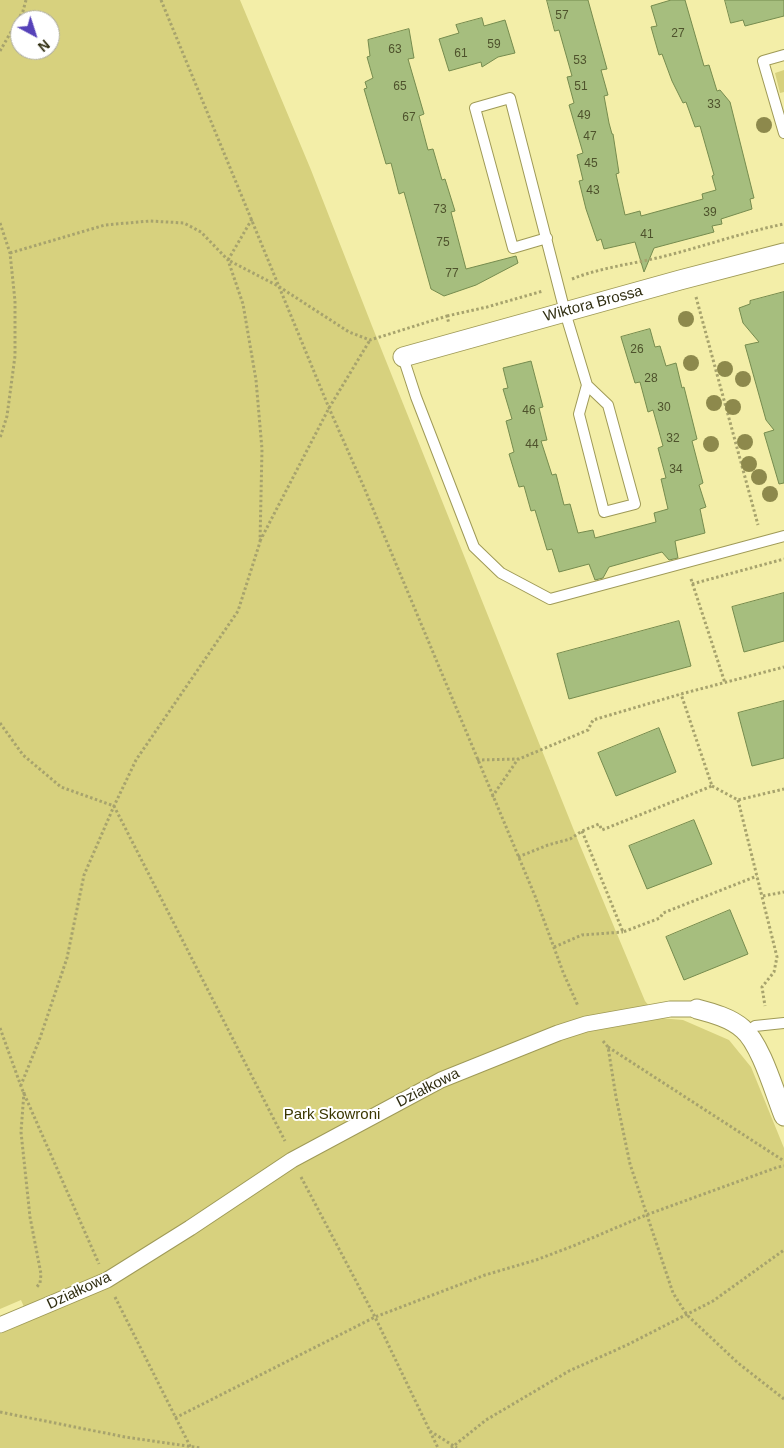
<!DOCTYPE html>
<html>
<head>
<meta charset="utf-8">
<style>
  body { margin:0 }
  #map { position:relative; width:784px; height:1448px; overflow:hidden; background:#f3eea8; font-family:Helvetica,sans-serif }
  canvas { display:block }
  .north { position:absolute; left:10px; top:10px; width:50px; height:50px; box-sizing:border-box; background:#fff; border:1px solid #acaba0; border-radius:50%; rotate:140deg; font-size:14px; font-weight:700; line-height:20px; text-align:center; color:#302e11 }
  .north::after { content:''; display:block; margin:auto; width:18px; height:22px; background:#5642b9; clip-path:polygon(50% 0,100% 100%,50% 72%,0 100%) }
</style>
</head>
<body>
<div id="map">
<canvas width="784" height="1448"></canvas>
<div class="north">N</div>
</div>
<script>
const ctx = document.querySelector('canvas').getContext('2d');
ctx.lineJoin = 'round';
function paint(path, color) {
  ctx.fillStyle = color;
  ctx.fill(path, 'evenodd');
}
function strokePath(path, color, width, dash) {
  ctx.strokeStyle = color;
  ctx.lineWidth = width;
  ctx.lineCap = dash ? 'butt' : 'round';
  ctx.setLineDash(dash || []);
  ctx.stroke(path);
}
function write(font, color, halo, rows, align = 'center') {
  ctx.font = font + ' Helvetica,sans-serif';
  ctx.lineWidth = 4;
  ctx.setLineDash([]);
  ctx.textBaseline = 'middle';
  ctx.strokeStyle = halo;
  ctx.fillStyle = color;
  for (const [text, x, y, turn = 0] of rows) {
    ctx.save();
    ctx.translate(x, y);
    ctx.rotate((+turn || 0) * Math.PI / 180);
    ctx.textAlign = isNaN(turn) ? turn : align;
    if (halo) ctx.strokeText(text, 0, 0);
    ctx.fillText(text, 0, 0);
    ctx.restore();
  }
}
paint(new Path2D(`
  M 0,0 L 240,0 L 311,170 L 372,326 L 579,843 L 645,1001 L 659,1018 L 683,1020 L 729,1040 L 751,1067 L 784,1148 L 784,1448 L 0,1448 L 0,1334 L 30,1321 L 21,1300 L 0,1309 ZM 20,20 L 50,20 L 50,50 L 20,50 Z
  M 784,70 L 784,92 L 780,93 L 775,73 Z`), '#d7d17e');
const building = new Path2D(`
  M 547,0 L 588,0 L 607,69 L 601,70 L 608,95 L 604,96 L 609,123 L 612,134 L 613,134 L 619,173 L 616,174 L 625,215 L 640,211 L 641,216 L 703,199 L 702,194 L 716,190 L 712,176 L 714,175 L 700,126 L 695,127 L 686,102 L 683,103 L 672,81 L 662,54 L 659,55 L 651,27 L 657,26 L 651,6 L 671,0 L 685,0 L 704,66 L 709,65 L 717,91 L 720,90 L 730,102 L 754,198 L 750,199 L 752,209 L 721,219 L 722,224 L 712,226 L 714,232 L 654,248 L 644,272 L 635,242 L 604,249 L 601,239 L 597,241 L 586,209 L 579,181 L 583,180 L 577,155 L 583,153 L 569,105 L 574,103 L 567,77 L 572,76 L 559,30 L 555,31 Z
  M 725,0 L 784,0 L 784,16 L 745,26 L 743,20 L 731,23 Z
  M 482,18 L 484,26 L 505,20 L 515,53 L 498,57 L 482,67 L 481,62 L 449,71 L 439,39 L 459,33 L 456,25 Z
  M 409,29 L 414,58 L 408,59 L 424,114 L 419,116 L 428,150 L 433,149 L 442,180 L 445,179 L 455,211 L 451,212 L 466,269 L 516,256 L 518,263 L 476,285 L 444,296 L 431,289 L 404,192 L 399,194 L 391,163 L 386,164 L 364,89 L 367,88 L 365,82 L 373,78 L 367,57 L 370,56 L 368,40 Z
  M 784,292 L 784,483 L 779,484 L 764,433 L 774,430 L 766,420 L 745,345 L 759,342 L 743,323 L 739,308 L 750,304 L 750,301 Z
  M 650,329 L 655,347 L 660,346 L 666,366 L 676,363 L 682,388 L 684,387 L 697,439 L 692,441 L 703,483 L 699,485 L 706,507 L 700,509 L 705,533 L 675,541 L 678,558 L 669,560 L 662,552 L 609,567 L 603,578 L 595,580 L 589,564 L 559,572 L 552,549 L 547,550 L 535,510 L 531,511 L 524,486 L 519,487 L 509,454 L 514,452 L 506,421 L 512,419 L 503,389 L 508,388 L 503,368 L 531,361 L 543,407 L 539,408 L 547,440 L 541,441 L 552,475 L 556,474 L 564,505 L 570,504 L 578,533 L 593,530 L 595,538 L 656,522 L 654,513 L 668,509 L 661,479 L 666,478 L 658,448 L 663,446 L 653,410 L 648,412 L 640,382 L 635,383 L 621,337 Z
  M 784,593 L 784,641 L 744,652 L 732,607 Z
  M 679,621 L 691,666 L 569,699 L 557,654 Z
  M 784,701 L 784,758 L 752,766 L 738,713 Z
  M 659,728 L 676,772 L 616,796 L 598,753 Z
  M 694,820 L 712,864 L 647,889 L 629,846 Z
  M 730,910 L 748,954 L 684,980 L 666,937 Z`);
paint(building, '#a6be7e');
strokePath(building, '#758b4e', 1);
const service = new Path2D(`
  M 784,55 L 763,61 L 784,133
  M 547,238 L 513,248 L 475,108 L 510,98 L 565,312 L 587,385 L 608,405 L 635,504 L 604,512 L 579,414 L 587,385
  M 403,357 L 416,397 L 474,547 L 501,573 L 550,599 L 784,536
  M 747,1033 L 755,1026 L 784,1023`);
const pedestrian = new Path2D(`
  M 0,1325 L 107,1280 L 190,1228 L 292,1160 L 441,1080 L 558,1033 L 586,1024 L 670,1009 L 697,1009`);
const minor = new Path2D(`
  M 403,357 L 680,280 L 784,253
  M 697,1009 C 712,1013 731,1018 743,1029 C 761,1044 775,1094 784,1116`);
strokePath(service, '#9f9a57', 12);
strokePath(pedestrian, '#9f9a57', 17);
strokePath(minor, '#9f9a57', 21);
strokePath(new Path2D(`
  M 161,0 L 329,408 L 363,485 L 535,896 L 563,972 L 578,1006
  M 0,51 L 23,11 L 26,0
  M 252,219 L 228,260 L 278,286 L 349,332 L 370,340 L 447,316 L 449,324
  M 0,223 L 10,253 L 15,301 L 15,356 L 7,416 L 0,438
  M 10,253 L 105,225 L 150,221 L 184,223 L 201,232 L 228,260 L 243,304 L 256,380 L 262,449 L 260,542 L 238,611 L 136,760 L 114,806 L 84,875 L 67,958 L 40,1038 L 21,1085
  M 572,279 C 602,267 634,264 665,256 C 705,246 744,232 784,224
  M 696,297 L 758,525
  M 447,316 L 487,307 L 543,291
  M 260,541 L 329,408 L 370,340
  M 691,579 L 725,683
  M 692,584 L 784,559
  M 0,723 L 23,755 L 61,787 L 114,806 L 285,1141
  M 477,760 L 519,759 L 588,730 L 593,720 L 681,694 L 784,667
  M 712,786 L 738,800 L 784,789
  M 492,797 L 518,759
  M 738,800 L 777,957 L 774,972 L 762,987 L 765,1006
  M 582,831 L 623,932 L 660,918 L 663,913 L 757,876
  M 518,857 L 548,845 L 570,839 L 582,831 L 599,824 L 602,830 L 712,786 L 681,694
  M 763,896 L 784,892
  M 554,947 L 582,935 L 623,932
  M 0,1028 L 22,1089 L 99,1264
  M 603,1041 L 608,1047 L 616,1097 L 630,1164 L 673,1293 L 687,1315 L 738,1363 L 784,1399
  M 608,1047 L 784,1161
  M 24,1092 L 21,1132 L 30,1217 L 41,1274 L 40,1283 L 36,1288
  M 301,1177 L 375,1317 L 438,1448
  M 115,1297 L 191,1448
  M 0,1412 L 125,1437 L 201,1448
  M 175,1418 L 375,1317 L 485,1275 L 536,1260 L 573,1246 L 646,1215 L 778,1167 L 784,1166
  M 430,1431 L 457,1448
  M 451,1448 L 486,1420 L 569,1371 L 627,1345 L 713,1301 L 784,1250`), '#a7a36d', 3, [2.5, 2.5]);
strokePath(service, '#fff', 10);
strokePath(pedestrian, '#fff', 15);
strokePath(minor, '#fff', 19);
ctx.fillStyle = '#8d894c';
for (const [x, y] of [
  [764,125],
  [686,319],
  [691,363],
  [725,369],
  [743,379],
  [714,403],
  [733,407],
  [745,442],
  [711,444],
  [749,464],
  [759,477],
  [770,494]
]) {
  ctx.beginPath();
  ctx.arc(x, y, 8, 0, 2 * Math.PI);
  ctx.fill();
}
write('12px', '#4e522c', null, [
  ["57",562,16],
  ["27",678,34],
  ["59",494,45],
  ["63",395,50],
  ["61",461,54],
  ["53",580,61],
  ["65",400,87],
  ["51",581,87],
  ["33",714,105],
  ["49",584,116],
  ["67",409,118],
  ["47",590,137],
  ["45",591,164],
  ["43",593,191],
  ["73",440,210],
  ["39",710,213],
  ["41",647,235],
  ["75",443,243],
  ["77",452,274],
  ["26",637,350],
  ["28",651,379],
  ["30",664,408],
  ["46",529,411],
  ["32",673,439],
  ["44",532,445],
  ["34",676,470]
]);
write('15px', '#302e11', '#fff', [
  ["Wiktora Brossa",593,304,-15],
  ["Działkowa",428,1088,-27],
  ["Działkowa",79,1291,-25]
]);
write('15px', '#3a3601', '#fff', [
  ["Park Skowroni",332,1115]
]);
</script>
</body>
</html>
